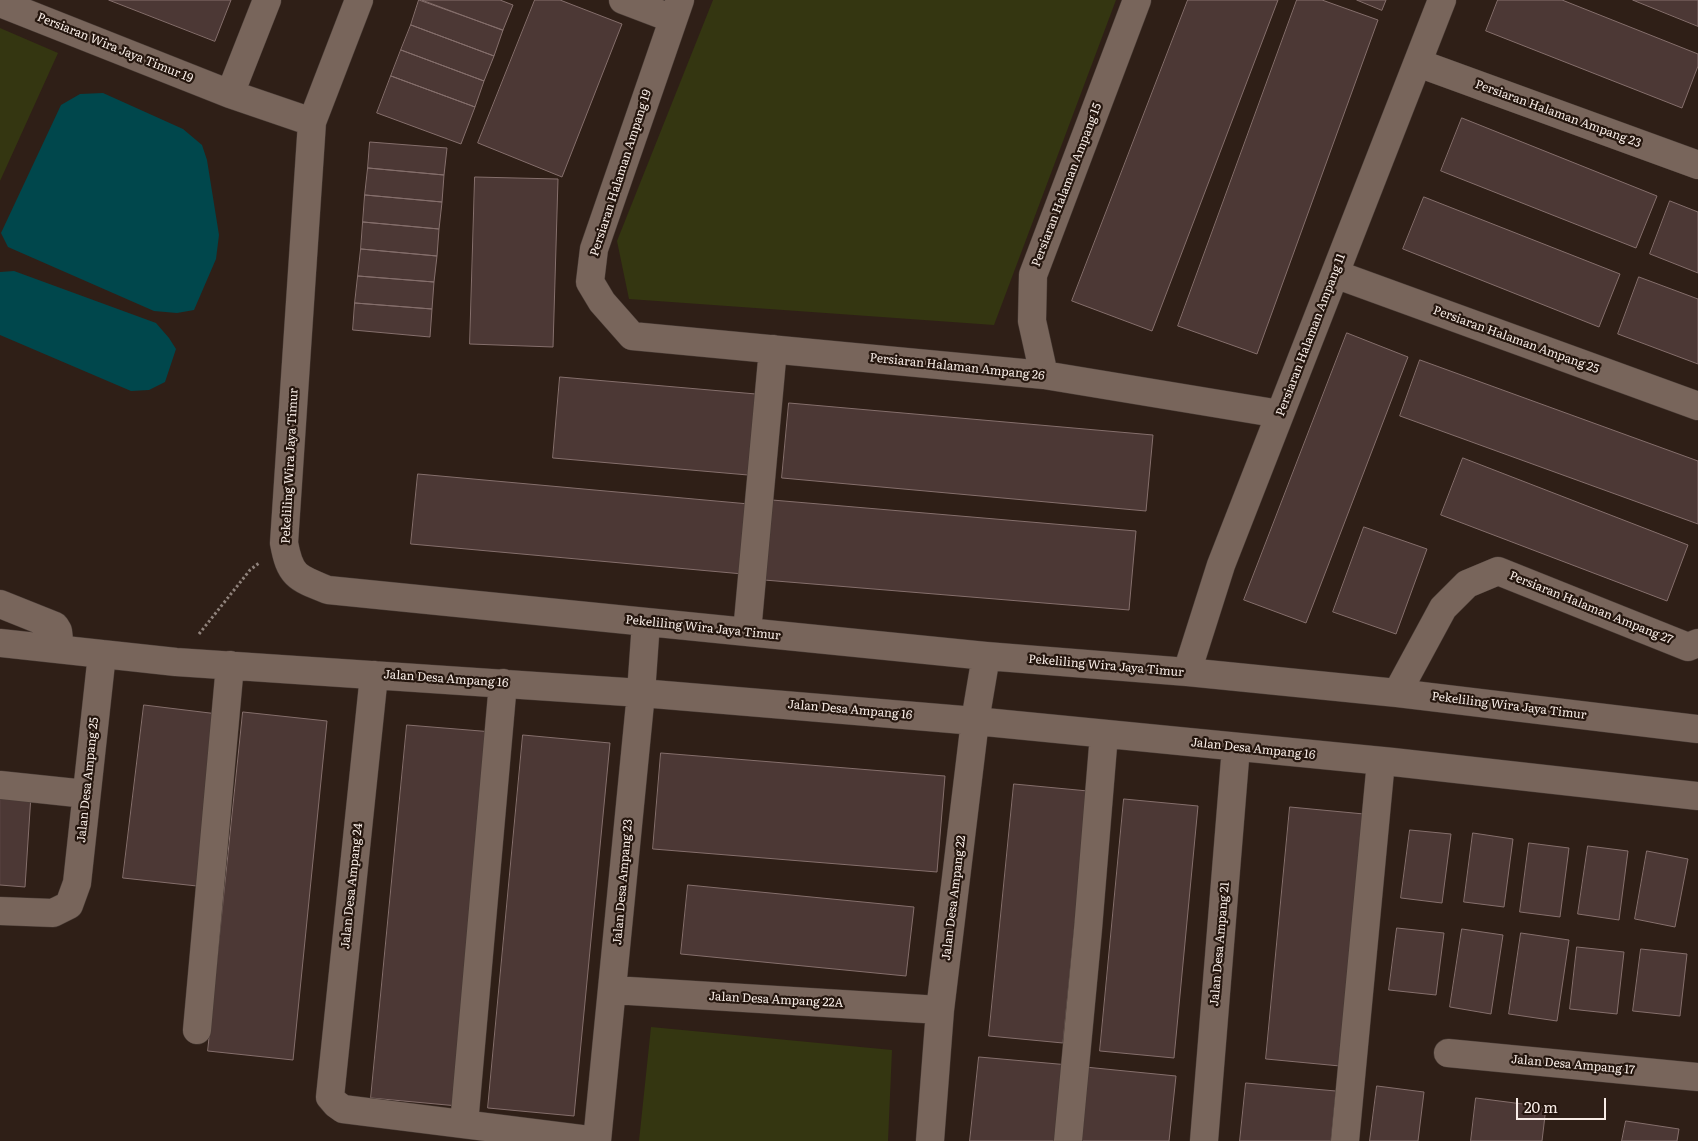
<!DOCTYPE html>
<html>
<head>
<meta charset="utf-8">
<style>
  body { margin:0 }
  #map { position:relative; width:1698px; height:1141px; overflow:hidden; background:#2f1f17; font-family:Literata,serif }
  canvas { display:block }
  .scale { position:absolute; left:1516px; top:1098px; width:90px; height:22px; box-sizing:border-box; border:2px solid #f8ede7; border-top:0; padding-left:6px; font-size:15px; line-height:18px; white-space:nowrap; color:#f8ede7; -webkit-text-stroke:4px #25160e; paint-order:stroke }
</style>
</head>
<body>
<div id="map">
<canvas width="1698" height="1141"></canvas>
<div class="scale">20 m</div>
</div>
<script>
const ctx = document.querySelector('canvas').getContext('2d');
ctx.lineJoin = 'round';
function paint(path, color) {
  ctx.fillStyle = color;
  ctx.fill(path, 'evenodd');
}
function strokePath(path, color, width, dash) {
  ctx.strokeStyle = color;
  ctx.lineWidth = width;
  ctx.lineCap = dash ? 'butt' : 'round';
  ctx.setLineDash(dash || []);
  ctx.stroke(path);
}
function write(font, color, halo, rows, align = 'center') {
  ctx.font = font + ' Literata,serif';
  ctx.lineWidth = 4.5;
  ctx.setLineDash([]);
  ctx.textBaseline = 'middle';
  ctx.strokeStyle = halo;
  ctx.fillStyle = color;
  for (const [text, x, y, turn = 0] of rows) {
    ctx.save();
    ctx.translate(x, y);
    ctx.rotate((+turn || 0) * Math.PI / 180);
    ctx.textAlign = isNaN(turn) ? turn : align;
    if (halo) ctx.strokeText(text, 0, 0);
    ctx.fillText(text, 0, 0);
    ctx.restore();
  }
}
paint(new Path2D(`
  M 713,0 L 1116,0 L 994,325 L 629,299 L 617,241 Z
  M 0,28 L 58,53 L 0,181 Z
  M 651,1027 L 892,1050 L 888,1141 L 639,1141 Z`), '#343611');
paint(new Path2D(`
  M 103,93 L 183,129 L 202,145 L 207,160 L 219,235 L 216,259 L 194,310 L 177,313 L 154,311 L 8,247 L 1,233 L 61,105 L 80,94 Z
  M 14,271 L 156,323 L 169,338 L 176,349 L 165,382 L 149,390 L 131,391 L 0,335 L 0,272 Z`), '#00474c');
const building = new Path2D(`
  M 109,0 L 231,0 L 215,41 Z
  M 419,0 L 503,30 L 494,56 L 411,25 Z
  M 422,0 L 500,0 L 513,5 L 503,30 Z
  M 535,0 L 560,0 L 622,24 L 562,177 L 478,143 Z
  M 1188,0 L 1278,0 L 1152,331 L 1072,301 Z
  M 1297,0 L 1322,0 L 1378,20 L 1257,354 L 1178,326 Z
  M 1357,0 L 1386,0 L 1382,10 Z
  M 1498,0 L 1562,0 L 1698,54 L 1698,66 L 1682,108 L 1486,31 Z
  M 1633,0 L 1698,0 L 1698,26 Z
  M 411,25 L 494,56 L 484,81 L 401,50 Z
  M 401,50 L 484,81 L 475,107 L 391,76 Z
  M 391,76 L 475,107 L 461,144 L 377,113 Z
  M 1462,118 L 1657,196 L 1636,248 L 1441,171 Z
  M 370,142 L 447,148 L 444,175 L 368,168 Z
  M 368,168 L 444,175 L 442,202 L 365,195 Z
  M 475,177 L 558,179 L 553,347 L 470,344 Z
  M 365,195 L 442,202 L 439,229 L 363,222 Z
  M 1424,197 L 1620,274 L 1599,327 L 1403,249 Z
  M 1670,201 L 1698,212 L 1698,273 L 1650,254 Z
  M 363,222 L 439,229 L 437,256 L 361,249 Z
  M 361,249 L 437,256 L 434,282 L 358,276 Z
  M 358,276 L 434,282 L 432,309 L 355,303 Z
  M 1639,277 L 1698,299 L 1698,364 L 1618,334 Z
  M 355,303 L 432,309 L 430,337 L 353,330 Z
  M 1347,333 L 1408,357 L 1306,623 L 1244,600 Z
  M 1420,360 L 1698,461 L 1698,524 L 1400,416 Z
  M 560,377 L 756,394 L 748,475 L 553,458 Z
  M 789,403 L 1153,435 L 1146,511 L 782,478 Z
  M 1463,458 L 1688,545 L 1667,601 L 1441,515 Z
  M 418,474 L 749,504 L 743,574 L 411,544 Z
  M 772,500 L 1136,531 L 1129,610 L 764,580 Z
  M 1364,527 L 1427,549 L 1396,634 L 1333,612 Z
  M 144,705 L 218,714 L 197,886 L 123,878 Z
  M 243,712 L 327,721 L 293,1060 L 208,1051 Z
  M 407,725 L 493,732 L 458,1106 L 371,1098 Z
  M 523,735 L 610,743 L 574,1116 L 488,1108 Z
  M 661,753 L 945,776 L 937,872 L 653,849 Z
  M 1014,784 L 1088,791 L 1063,1043 L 989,1036 Z
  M 0,793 L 31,795 L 25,887 L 0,885 Z
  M 1124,799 L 1198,806 L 1174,1058 L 1100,1051 Z
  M 1290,807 L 1364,814 L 1340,1066 L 1266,1059 Z
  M 1410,830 L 1451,834 L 1442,903 L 1401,898 Z
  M 1473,833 L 1513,839 L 1504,907 L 1464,902 Z
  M 1529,843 L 1569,848 L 1560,917 L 1520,912 Z
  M 1588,846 L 1628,851 L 1619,920 L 1578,914 Z
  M 1647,851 L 1688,859 L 1675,927 L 1635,919 Z
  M 688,885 L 914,907 L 906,976 L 681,954 Z
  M 1397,928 L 1444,933 L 1436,995 L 1389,990 Z
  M 1462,929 L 1503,935 L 1491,1014 L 1450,1007 Z
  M 1521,933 L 1569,940 L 1557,1021 L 1509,1014 Z
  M 1577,947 L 1624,952 L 1617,1014 L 1570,1009 Z
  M 1641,949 L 1687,954 L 1680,1016 L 1633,1011 Z
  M 979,1057 L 1069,1065 L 1061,1141 L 970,1141 Z
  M 1085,1067 L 1176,1076 L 1169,1141 L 1078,1141 Z
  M 1246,1083 L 1336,1091 L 1331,1141 L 1240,1141 Z
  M 1377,1086 L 1424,1092 L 1418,1141 L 1370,1141 Z
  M 1476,1098 L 1546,1107 L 1542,1141 L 1471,1141 Z
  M 1626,1121 L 1679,1129 L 1677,1141 L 1622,1141 Z`);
paint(building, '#4c3835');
strokePath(building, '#856f6c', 1);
const minor = new Path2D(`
  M 359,0 L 312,122 L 284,543 C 290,576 297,578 328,590 L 986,656 L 1187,672 L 1397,693 L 1698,729
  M 623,0 L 673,19
  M 680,0 L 594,249 L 590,282 L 602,302 L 632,336 L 1044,375 L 1280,414
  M 0,3 L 230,94 L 312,122
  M 1418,63 L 1698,165
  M 230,94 L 267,0
  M 1335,274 L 1698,406
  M 1044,375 L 1032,321 L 1033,275 L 1137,0
  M 0,604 L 55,626 L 58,631 L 60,649
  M 747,632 L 773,349
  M 0,643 L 176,662 L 641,693 L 975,721 L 1393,762 L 1698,796
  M 1187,672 L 1221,565 L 1442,0
  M 374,675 L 330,1097 L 336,1104 L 343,1109 L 597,1141
  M 1397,693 L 1443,608 L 1467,584 L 1498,571 L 1688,647 L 1698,643
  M 0,785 L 86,794
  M 0,911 L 53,913 L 69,905 L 77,883 L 102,654
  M 613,990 L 940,1010
  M 197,1030 L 230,665
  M 1448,1053 L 1698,1077
  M 464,1124 L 503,683
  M 597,1141 L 641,693 L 646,622
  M 930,1141 L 940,1010 L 975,721 L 986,656
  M 1068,1141 L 1088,929 L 1104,734
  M 1204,1141 L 1236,747
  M 1345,1141 L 1381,761`);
strokePath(minor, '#483b35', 29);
strokePath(new Path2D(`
  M 199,634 L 250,570 L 259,563`), '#8f827b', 3, [2.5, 2.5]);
strokePath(minor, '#78655b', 28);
write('12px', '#f8ede7', '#25160e', [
  ["Persiaran Wira Jaya Timur 19",115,48,22],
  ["Persiaran Halaman Ampang 23",1558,114,20],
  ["Persiaran Halaman Ampang 19",621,173,-72],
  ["Persiaran Halaman Ampang 15",1067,185,-69],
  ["Persiaran Halaman Ampang 11",1311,335,-69],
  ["Persiaran Halaman Ampang 25",1516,340,20],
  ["Persiaran Halaman Ampang 26",957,367,6],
  ["Pekeliling Wira Jaya Timur",290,466,-87],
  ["Persiaran Halaman Ampang 27",1591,608,22],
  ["Pekeliling Wira Jaya Timur",703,628,6],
  ["Pekeliling Wira Jaya Timur",1106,666,5],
  ["Jalan Desa Ampang 16",446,679,4],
  ["Pekeliling Wira Jaya Timur",1509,706,7],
  ["Jalan Desa Ampang 16",850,710,5],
  ["Jalan Desa Ampang 16",1253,749,6],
  ["Jalan Desa Ampang 25",88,780,-84],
  ["Jalan Desa Ampang 23",623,882,-85],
  ["Jalan Desa Ampang 24",352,886,-84],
  ["Jalan Desa Ampang 22",954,898,-83],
  ["Jalan Desa Ampang 21",1220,944,-85],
  ["Jalan Desa Ampang 22A",776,1000,3],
  ["Jalan Desa Ampang 17",1573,1065,5]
]);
</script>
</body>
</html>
